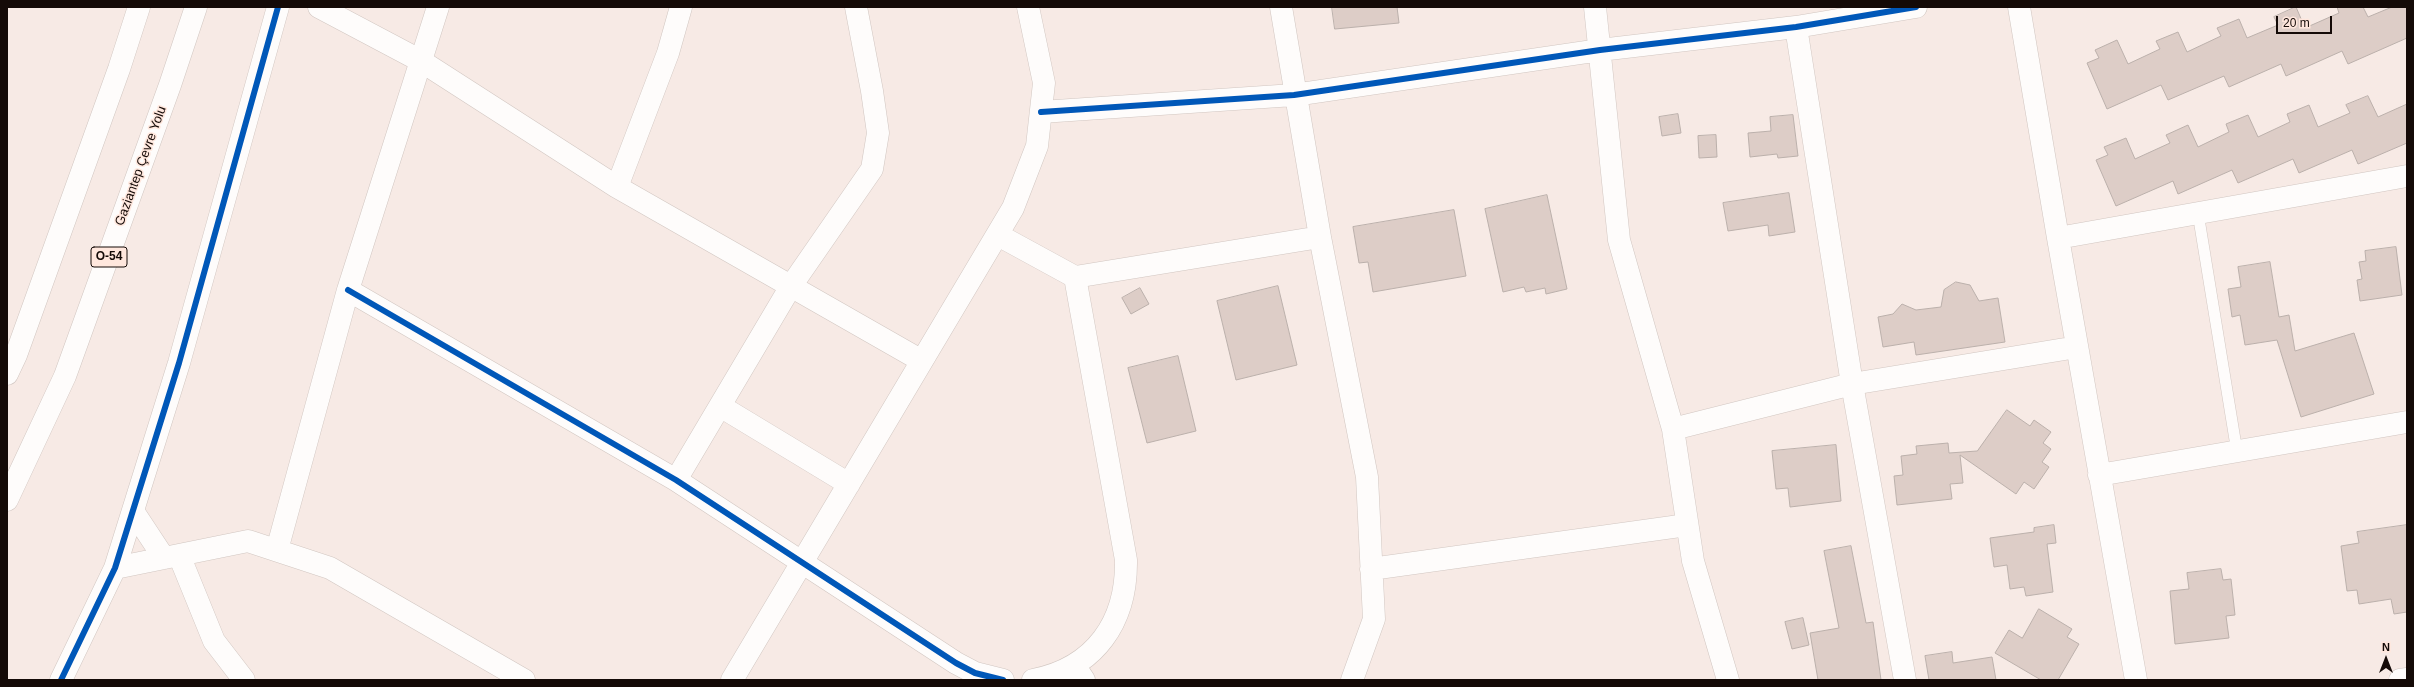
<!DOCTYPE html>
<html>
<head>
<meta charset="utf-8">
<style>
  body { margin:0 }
  #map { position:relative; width:2414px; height:687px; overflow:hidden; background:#f7eae5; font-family:Arial,sans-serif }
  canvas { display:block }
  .frame { position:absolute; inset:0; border:8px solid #140a07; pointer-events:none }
  .north { position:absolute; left:2366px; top:639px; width:40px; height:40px; -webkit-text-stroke:3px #ffe7dd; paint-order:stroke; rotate:0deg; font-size:11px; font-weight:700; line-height:16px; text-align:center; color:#140a07 }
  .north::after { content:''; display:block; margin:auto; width:14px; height:18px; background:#140a07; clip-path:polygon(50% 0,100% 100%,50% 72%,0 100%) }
  .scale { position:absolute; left:2276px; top:16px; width:56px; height:18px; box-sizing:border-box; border:2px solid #140a07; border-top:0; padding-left:5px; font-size:12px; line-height:14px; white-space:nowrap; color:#140a07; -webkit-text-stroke:3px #ffe7dd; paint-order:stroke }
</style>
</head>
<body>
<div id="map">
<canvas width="2414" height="687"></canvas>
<div class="frame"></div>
<div class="north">N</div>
<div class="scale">20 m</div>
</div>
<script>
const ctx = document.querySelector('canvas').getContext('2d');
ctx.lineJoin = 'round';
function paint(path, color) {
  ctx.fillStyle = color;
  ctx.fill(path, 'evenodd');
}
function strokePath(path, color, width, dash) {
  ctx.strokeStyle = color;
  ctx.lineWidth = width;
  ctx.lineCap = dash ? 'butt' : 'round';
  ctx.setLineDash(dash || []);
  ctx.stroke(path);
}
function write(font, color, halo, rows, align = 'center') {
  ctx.font = font + ' Arial,sans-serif';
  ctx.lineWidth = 3;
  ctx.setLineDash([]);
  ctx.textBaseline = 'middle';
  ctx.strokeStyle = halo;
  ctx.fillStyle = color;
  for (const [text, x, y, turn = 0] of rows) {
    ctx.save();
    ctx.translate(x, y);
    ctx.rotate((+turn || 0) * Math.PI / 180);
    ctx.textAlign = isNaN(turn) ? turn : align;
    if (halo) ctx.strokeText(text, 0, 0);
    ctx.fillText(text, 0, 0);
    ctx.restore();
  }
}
const building = new Path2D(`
  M 1332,7 L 1397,7 L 1399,23 L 1335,29 Z
  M 2296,7 L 2305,28 L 2339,13 L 2337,7 L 2363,7 L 2368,17 L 2392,7 L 2407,7 L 2407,38 L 2348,64 L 2342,51 L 2286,76 L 2281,64 L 2229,87 L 2224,76 L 2168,100 L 2161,85 L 2107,109 L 2087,63 L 2099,58 L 2095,50 L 2117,40 L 2128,64 L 2160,49 L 2156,41 L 2178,32 L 2187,52 L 2221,36 L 2217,28 L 2239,19 L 2247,38 L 2278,25 L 2274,17 Z
  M 2368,96 L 2378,117 L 2407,104 L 2407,143 L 2358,164 L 2352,150 L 2299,173 L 2293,159 L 2238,183 L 2232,170 L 2178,194 L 2173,181 L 2116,206 L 2096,160 L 2108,155 L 2104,147 L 2126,138 L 2135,159 L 2170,143 L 2166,135 L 2188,125 L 2198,147 L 2229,132 L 2226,124 L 2248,115 L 2258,137 L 2290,122 L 2287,114 L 2309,105 L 2318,127 L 2350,113 L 2346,105 Z
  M 1678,114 L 1681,133 L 1662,136 L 1659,117 Z
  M 1793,115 L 1798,156 L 1778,158 L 1777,154 L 1750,157 L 1748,133 L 1771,131 L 1770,117 Z
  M 1716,135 L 1717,157 L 1699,158 L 1698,136 Z
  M 1789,193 L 1795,232 L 1769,236 L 1768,225 L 1728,231 L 1723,203 Z
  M 1547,195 L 1567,289 L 1546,294 L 1545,288 L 1526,292 L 1524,287 L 1503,292 L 1485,209 Z
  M 1454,210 L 1466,276 L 1373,292 L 1368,262 L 1359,263 L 1353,227 Z
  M 2396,247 L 2402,295 L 2360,301 L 2357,280 L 2362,279 L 2359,262 L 2366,261 L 2365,251 Z
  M 2270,262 L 2279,317 L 2289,315 L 2295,351 L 2354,333 L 2374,394 L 2301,417 L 2277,340 L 2245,345 L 2240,315 L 2232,317 L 2228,289 L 2241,287 L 2238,267 Z
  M 1956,282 L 1970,285 L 1979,301 L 1998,298 L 2005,342 L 1916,355 L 1914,342 L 1883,347 L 1878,317 L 1893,314 L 1902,304 L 1916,310 L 1941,307 L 1944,290 Z
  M 1278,286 L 1297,365 L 1236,380 L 1217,301 Z
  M 1140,288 L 1149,304 L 1131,314 L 1122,298 Z
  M 1178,356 L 1196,431 L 1147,443 L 1128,368 Z
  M 2007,410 L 2030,426 L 2034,420 L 2051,432 L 2043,443 L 2051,449 L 2042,462 L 2049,467 L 2034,489 L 2024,482 L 2016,494 L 1960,455 L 1963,483 L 1950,484 L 1952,499 L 1897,505 L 1894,476 L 1903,475 L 1901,456 L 1917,454 L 1916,446 L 1948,443 L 1949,453 L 1977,451 Z
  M 1836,445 L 1841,501 L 1790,507 L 1788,488 L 1776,489 L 1772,451 Z
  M 2054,525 L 2056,543 L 2047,544 L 2053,592 L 2026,596 L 2024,587 L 2010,589 L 2007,565 L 1994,567 L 1990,538 L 2034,532 L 2034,528 Z
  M 2407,525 L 2407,612 L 2394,614 L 2391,599 L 2359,604 L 2357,590 L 2347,591 L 2341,546 L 2359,543 L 2357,532 Z
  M 1851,546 L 1866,623 L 1873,622 L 1881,680 L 1818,680 L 1810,633 L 1839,628 L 1824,551 Z
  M 2221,569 L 2223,580 L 2231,579 L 2235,615 L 2226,616 L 2229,638 L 2175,644 L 2170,591 L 2189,589 L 2187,573 Z
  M 2039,609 L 2072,629 L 2067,637 L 2079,644 L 2058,680 L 2041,680 L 1995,653 L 2009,630 L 2022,638 Z
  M 1803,618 L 1809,645 L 1792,649 L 1785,622 Z
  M 1952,652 L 1953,663 L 1992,657 L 1996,680 L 1929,680 L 1925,656 Z`);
paint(building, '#ddcdc7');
strokePath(building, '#bbb0ab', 1);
const lane = new Path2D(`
  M 2198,213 L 2237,452`);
const street = new Path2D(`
  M 319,7 L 421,61 L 617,187 L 922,361
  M 1281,7 L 1320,237 L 1367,477 L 1374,619 L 1352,680
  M 1595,7 L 1619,240 L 1673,429 L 1693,561 L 1728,680
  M 2019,7 L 2058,238 L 2136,680
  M 1796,27 L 1852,384 L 1905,680
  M 1041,112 L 1294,95 L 1600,50 L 1796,27 L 1916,7
  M 617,187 L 668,53 L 681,7
  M 998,235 L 1075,277 L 1320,237
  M 2058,238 L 2407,176
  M 348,290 L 676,480 L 956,663 L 975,673 L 1003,680
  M 720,406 L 849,484
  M 1673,429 L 1852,384 L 2077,347
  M 2099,475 L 2407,422
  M 676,480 L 791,286 L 872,169 L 878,133 L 872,91 L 856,7
  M 133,511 L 164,558
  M 277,550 L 348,290 L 438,7
  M 179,555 L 214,641 L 244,680
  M 115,568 L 248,541 L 330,568 L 524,680
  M 1371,569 L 1687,525
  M 1074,665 L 1084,680
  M 61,680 L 115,568 L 179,363 L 278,7
  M 732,680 L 1013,208 L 1037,146 L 1044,83 L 1028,7
  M 1033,680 C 1095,668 1127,622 1126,560 L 1075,277
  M 2400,680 L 2407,679`);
const highway = new Path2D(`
  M 7,374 L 16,355 L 119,69 L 139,7
  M 7,500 L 65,376 L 170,85 L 196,7`);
strokePath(lane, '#d1c6c1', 12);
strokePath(street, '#d1c6c1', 23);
strokePath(highway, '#d1c6c1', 23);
strokePath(lane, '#fefcfb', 11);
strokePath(street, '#fefcfb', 22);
strokePath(highway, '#fefcfb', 22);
strokePath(new Path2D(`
  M 1041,112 L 1294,95 L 1600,50 L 1796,27 L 1916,7
  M 348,290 L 676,480 L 956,663 L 975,673 L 1003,680
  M 61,680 L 115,568 L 179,363 L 278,7`), '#0057b8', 6);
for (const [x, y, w] of [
  [109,257,36]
]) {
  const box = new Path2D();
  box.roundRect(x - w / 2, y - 10, w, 20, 3);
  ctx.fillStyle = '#ffe7dd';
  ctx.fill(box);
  strokePath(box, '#140a07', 1);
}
write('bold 12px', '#140a07', null, [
  ["O-54",109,257]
]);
write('13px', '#140a07', '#ffe7dd', [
  ["Gaziantep Çevre Yolu",141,166,-70]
]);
</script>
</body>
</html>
